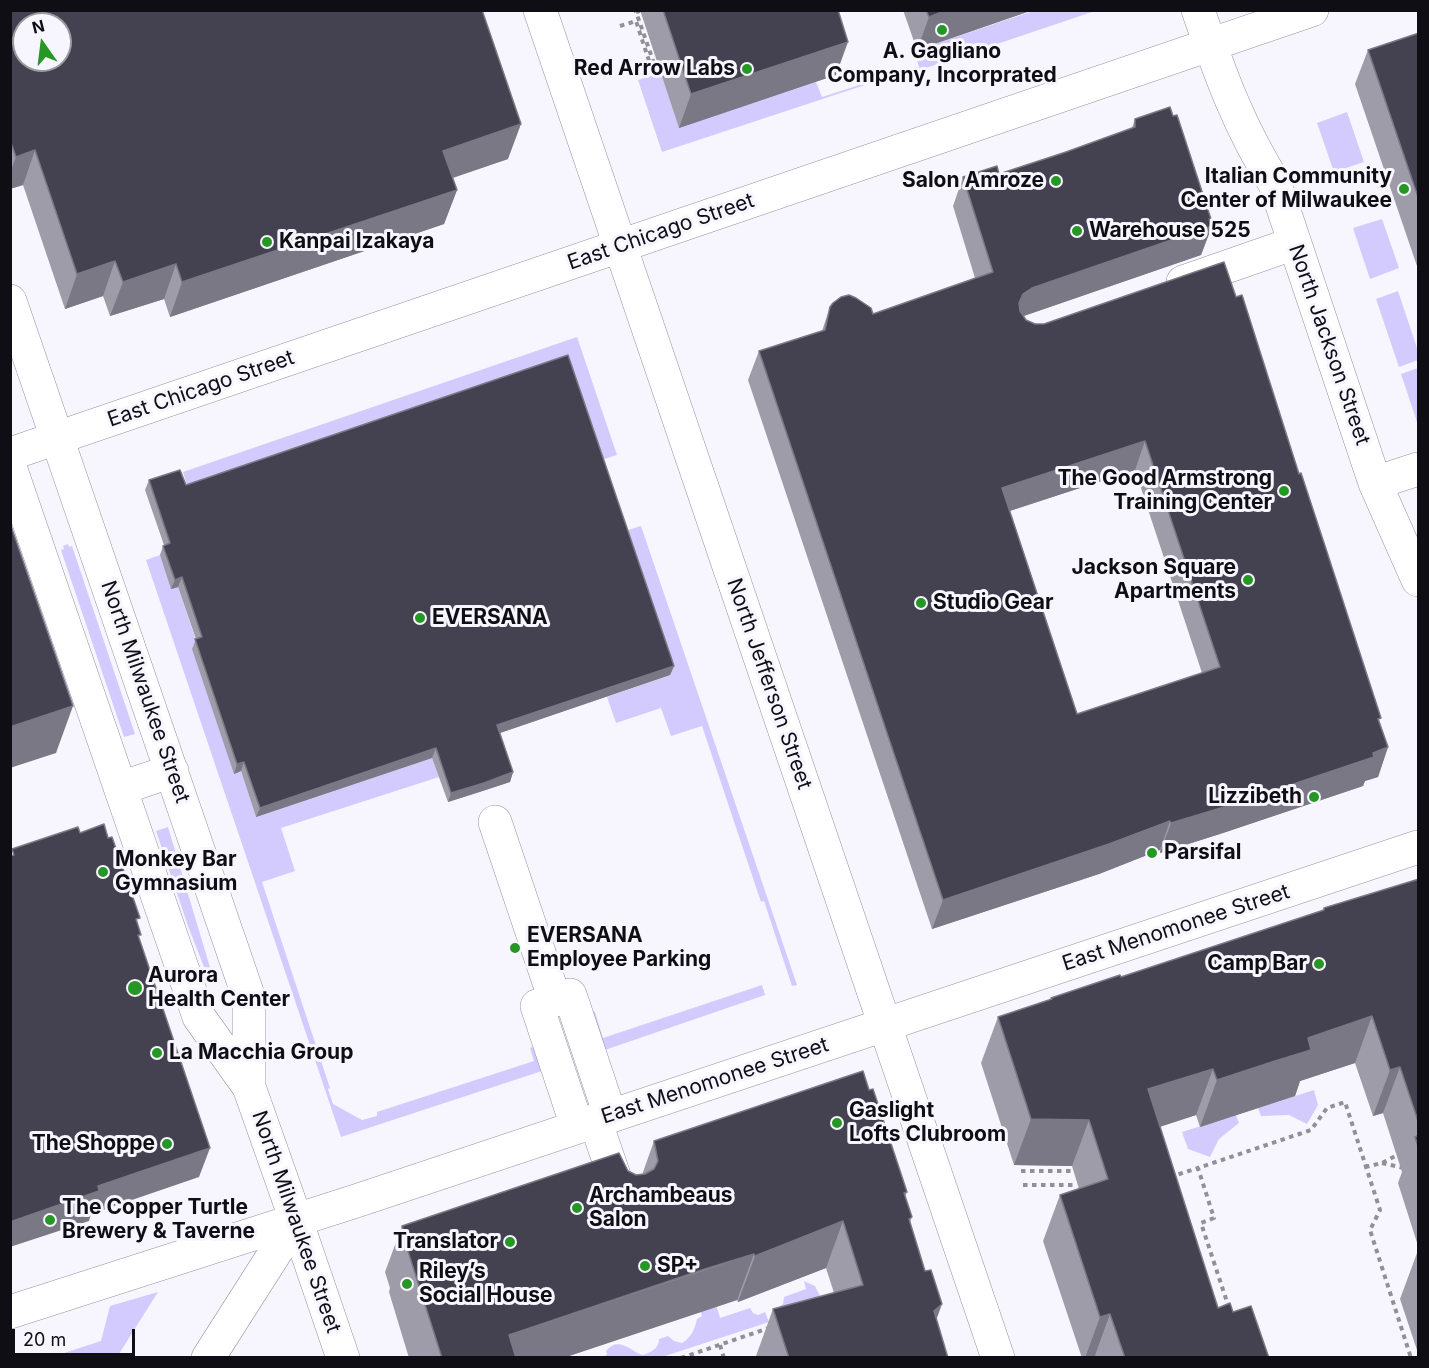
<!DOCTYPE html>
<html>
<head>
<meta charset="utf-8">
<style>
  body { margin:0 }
  #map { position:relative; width:1429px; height:1368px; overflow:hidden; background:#f7f6fe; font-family:Inter,sans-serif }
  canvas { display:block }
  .frame { position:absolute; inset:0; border:12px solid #0f0e14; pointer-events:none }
  .north { position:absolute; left:12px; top:12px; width:60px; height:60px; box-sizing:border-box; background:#f7f6fe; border:2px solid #9a99a0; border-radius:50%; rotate:346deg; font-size:16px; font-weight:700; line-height:24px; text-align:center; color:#0f0e14 }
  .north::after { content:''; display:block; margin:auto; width:21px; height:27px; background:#269624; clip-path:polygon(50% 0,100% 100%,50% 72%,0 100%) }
  .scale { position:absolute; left:12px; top:1329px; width:123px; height:27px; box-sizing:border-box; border:3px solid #0f0e14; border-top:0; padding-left:8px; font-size:18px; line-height:21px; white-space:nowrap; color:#0f0e14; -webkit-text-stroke:4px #f7f6fe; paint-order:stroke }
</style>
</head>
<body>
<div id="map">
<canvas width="1429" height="1368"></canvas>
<div class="frame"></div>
<div class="north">N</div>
<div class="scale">20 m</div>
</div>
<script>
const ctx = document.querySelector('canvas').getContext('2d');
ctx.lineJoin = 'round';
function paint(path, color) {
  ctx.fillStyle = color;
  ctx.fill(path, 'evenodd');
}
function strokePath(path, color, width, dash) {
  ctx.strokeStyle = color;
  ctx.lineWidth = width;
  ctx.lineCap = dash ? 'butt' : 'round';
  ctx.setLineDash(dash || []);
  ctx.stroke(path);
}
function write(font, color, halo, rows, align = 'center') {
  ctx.font = font + ' Inter,sans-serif';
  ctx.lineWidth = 6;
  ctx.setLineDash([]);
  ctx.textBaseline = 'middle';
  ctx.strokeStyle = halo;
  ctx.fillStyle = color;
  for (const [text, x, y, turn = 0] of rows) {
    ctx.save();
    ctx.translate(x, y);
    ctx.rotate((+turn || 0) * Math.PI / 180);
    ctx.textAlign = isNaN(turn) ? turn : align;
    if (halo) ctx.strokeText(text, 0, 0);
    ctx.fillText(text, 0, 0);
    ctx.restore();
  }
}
paint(new Path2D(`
  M 1033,11 L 1095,11 L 920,70 L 914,51 Z
  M 661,73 L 679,127 L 816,82 L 822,97 L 869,82 L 871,83 L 662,152 L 638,80 Z
  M 1347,112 L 1364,162 L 1334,172 L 1317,123 Z
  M 1382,219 L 1399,268 L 1370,279 L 1353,228 Z
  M 1398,291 L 1418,351 L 1418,360 L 1399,367 L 1376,299 Z
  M 577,337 L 617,455 L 598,461 L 189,492 L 183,472 Z
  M 1418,368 L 1418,421 L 1417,422 L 1401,374 Z
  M 641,526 L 797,985 L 792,986 L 764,901 L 761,902 L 702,726 L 671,736 L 661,708 L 616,723 L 607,697 L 670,675 L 622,532 Z
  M 68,544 L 69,547 L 72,546 L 135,734 L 124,737 L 61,550 L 64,549 L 63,546 Z
  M 160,555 L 178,587 L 198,646 L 234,773 L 241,771 L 256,817 L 432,758 L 439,777 L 281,828 L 295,871 L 262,882 L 330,1088 L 328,1089 L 333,1104 L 362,1120 L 377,1116 L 377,1112 L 534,1061 L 530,1048 L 537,1045 L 545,1070 L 341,1137 L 146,560 Z
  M 168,827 L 215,984 L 211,985 L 188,926 L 156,831 Z
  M 762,985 L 765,995 L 599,1052 L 592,1010 L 595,1012 L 603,1038 Z
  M 1314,1090 L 1318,1105 L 1307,1124 L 1289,1115 L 1261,1116 L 1258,1108 Z
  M 1236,1115 L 1239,1123 L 1219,1139 L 1210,1157 L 1188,1149 L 1182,1132 Z
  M 863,1268 L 869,1286 L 857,1290 L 858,1292 L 779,1319 L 776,1309 L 783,1304 L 784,1297 L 806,1289 L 804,1281 L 815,1286 L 820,1296 L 828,1298 L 866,1285 L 861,1269 Z
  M 158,1292 L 117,1357 L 52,1357 L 101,1341 L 110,1306 Z
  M 714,1298 L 720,1318 L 750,1308 L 753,1313 L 758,1315 L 765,1312 L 769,1322 L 662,1357 L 600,1358 L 607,1355 L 606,1351 C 619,1336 629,1350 642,1355 C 650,1353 659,1349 659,1339 L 668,1336 L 674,1341 L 682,1343 C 691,1338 695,1329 697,1319 L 702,1316 L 699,1308 Z`), '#d3cafe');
const minor = new Path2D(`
  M 540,10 L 998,1358
  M 1198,10 C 1220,74 1239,127 1275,184 L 1375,483 L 1418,580
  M 1183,282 L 1295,243
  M 10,454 L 1312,10
  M 1375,483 L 1418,469
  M 495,822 L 555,1000
  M 595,1120 L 622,1199
  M 577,1126 L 537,1006 L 570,995 L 610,1115
  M 296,1220 L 343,1358
  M 10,1312 L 359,1200 L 1418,847`);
const major = new Path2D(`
  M 10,301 L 249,998 L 249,1087
  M 10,467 L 199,1017 L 249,1087 L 296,1220 L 208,1358
  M 121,788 L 172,771`);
strokePath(minor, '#9693a4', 34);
strokePath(major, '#9693a4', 34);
strokePath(new Path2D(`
  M 640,11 L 636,12 L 656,69 L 652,70
  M 620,26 L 636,21 L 652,70
  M 644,73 L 652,70
  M 1382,1163 L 1404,1168
  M 1365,1167 L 1382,1163 L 1401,1153
  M 1021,1171 L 1074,1171
  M 1170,1177 L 1198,1168
  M 1023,1185 L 1076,1185
  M 1229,1308 L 1201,1223 L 1214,1218 L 1198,1168 L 1311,1130 L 1327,1108 L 1345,1102 L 1380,1210 L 1370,1230 L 1411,1358
  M 720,1345 L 724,1358
  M 681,1358 L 769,1328`), '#919098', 4, [4.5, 4.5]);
strokePath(minor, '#fff', 33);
strokePath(major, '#fff', 33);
paint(new Path2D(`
  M 10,10 L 508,159 L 453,178 L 457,190 L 444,224 L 170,317 L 164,299 L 110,316 L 103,296 L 65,309 L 23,185 L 10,189 Z
  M 640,10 L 838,10 L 836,75 L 679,128 Z
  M 903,10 L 1033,10 L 917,50 Z
  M 1419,33 L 1419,272 L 1355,84 L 1368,50 Z
  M 1135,119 L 1210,222 L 1212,226 L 1201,255 L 1023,316 L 1026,320 L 1299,474 L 1388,747 L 1378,777 L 1365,781 L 1363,786 L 1223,833 L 1160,853 L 1160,850 L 1099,874 L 932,929 L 748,380 L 759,351 L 822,331 L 830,307 L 873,314 L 975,278 L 953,206 L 963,177 L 999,174 L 1066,152 L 1132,128 ZM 1135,470 L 1202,673 L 1077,714 L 1010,511 Z
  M 149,480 L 186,485 L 674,666 L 670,675 L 500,733 L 513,772 L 510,782 L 480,792 L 448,802 L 432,758 L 256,817 L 241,771 L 234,774 L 192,649 L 196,639 L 178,587 L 171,589 L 160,555 L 163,546 L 164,545 L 145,490 Z
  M 1419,879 L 1419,1249 L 1398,1183 L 1402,1172 L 1383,1113 L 1373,1116 L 1355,1063 L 1300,1081 L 1295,1096 L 1200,1127 L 1196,1115 L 1160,1127 L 1218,1308 L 1233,1312 L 1269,1358 L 1082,1358 L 1043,1241 L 1060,1195 L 1079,1189 L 1072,1166 L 1014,1165 L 981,1063 L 998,1017 L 1051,1000 L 1051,998 L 1121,977 L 1323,911 L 1324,908 Z
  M 869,1090 L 907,1192 L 905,1197 L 912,1217 L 910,1222 L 936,1320 L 948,1358 L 756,1358 L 756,1356 L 773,1309 L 834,1293 L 826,1268 L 738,1302 L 737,1300 L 563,1358 L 409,1358 L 389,1292 L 390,1288 L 385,1272 L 402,1226 L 628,1171 L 636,1175 L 642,1175 L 654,1141 Z
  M 1419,1252 L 1419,1356 L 1400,1299 L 1417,1253 Z`), '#9e9ca8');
paint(new Path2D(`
  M 947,10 L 1033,10 L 917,50 L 929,17 Z
  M 848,42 L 836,75 L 679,128 L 691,94 Z
  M 521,124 L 508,159 L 431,185 L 443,151 Z
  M 35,150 L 23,185 L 10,189 L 10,173 L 16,157 Z
  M 457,190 L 444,224 L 170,317 L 182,282 Z
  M 1211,219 L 1208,228 L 1212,226 L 1201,255 L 1021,317 L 1019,303 L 1023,294 L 1032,288 Z
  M 115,261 L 103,296 L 65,309 L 77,274 Z
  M 176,264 L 164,299 L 110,316 L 123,282 Z
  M 1145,441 L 1135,470 L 991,517 L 1002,488 Z
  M 182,577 L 178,587 L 171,589 L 175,580 Z
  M 674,666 L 670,675 L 494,735 L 497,725 Z
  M 73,706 L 56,753 L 10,768 L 10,727 Z
  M 1388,747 L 1378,777 L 1365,781 L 1363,786 L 1223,833 L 1160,853 L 1171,823 Z
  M 436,748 L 432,758 L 256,817 L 260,808 Z
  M 244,762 L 241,771 L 234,774 L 237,764 Z
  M 513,772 L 510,782 L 448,802 L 451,793 Z
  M 1170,821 L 1160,850 L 1099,874 L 932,929 L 943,900 Z
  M 1372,1016 L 1355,1063 L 1300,1081 L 1295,1096 L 1200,1127 L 1217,1080 L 1308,1038 Z
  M 1400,1067 L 1383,1113 L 1373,1116 L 1390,1070 Z
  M 1213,1069 L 1196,1115 L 1131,1136 L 1148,1089 Z
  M 1031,1119 L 1089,1120 L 1072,1166 L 1014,1165 Z
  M 210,1148 L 199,1177 L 91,1214 L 89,1221 L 10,1247 L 10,1222 L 98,1186 Z
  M 843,1221 L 826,1268 L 738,1302 L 755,1256 Z
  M 754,1254 L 737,1300 L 563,1358 L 501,1358 L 509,1335 Z
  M 942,1304 L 925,1351 L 934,1311 Z
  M 1110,1314 L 1094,1358 L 1085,1358 L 1100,1317 Z`), '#7a7885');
const building = new Path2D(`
  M 10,10 L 482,10 L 521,124 L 443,151 L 457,190 L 182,282 L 176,264 L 123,282 L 115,261 L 77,274 L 35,150 L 16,157 L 10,140 ZM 24,24 L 60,24 L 60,60 L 24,60 Z
  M 663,10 L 838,10 L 848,42 L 691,94 Z
  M 926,10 L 947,10 L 929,17 Z
  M 1419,33 L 1419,200 L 1368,50 Z
  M 1170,107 L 1173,116 L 1177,115 L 1211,219 L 1209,219 L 1212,226 L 1032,288 L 1023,294 L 1019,303 L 1020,311 L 1026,320 L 1035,324 L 1044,324 L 1224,262 L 1236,297 L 1242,295 L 1299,474 L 1301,473 L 1326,549 L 1381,718 L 1378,719 L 1388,747 L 1373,753 L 1374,757 L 1234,804 L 1171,823 L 1170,821 L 1109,844 L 943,900 L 759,351 L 825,330 L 830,307 L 833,303 L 841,297 L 849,295 L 856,298 L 871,308 L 873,314 L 993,272 L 963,177 L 997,166 L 999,174 L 1066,152 L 1135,127 L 1135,119 ZM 1145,441 L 1220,667 L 1077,714 L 1002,488 Z
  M 568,355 L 674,666 L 497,725 L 513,772 L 484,783 L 451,793 L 436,748 L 260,808 L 244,762 L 237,764 L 195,639 L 202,637 L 182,577 L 175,580 L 163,546 L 170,543 L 149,480 L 180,470 L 186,485 Z
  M 10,523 L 73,706 L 10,727 Z
  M 104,824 L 108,838 L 112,837 L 140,918 L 136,919 L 141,935 L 138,935 L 210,1148 L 98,1186 L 99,1191 L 10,1222 L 10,856 L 14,855 L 12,849 L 78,827 L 80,833 Z
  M 1419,879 L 1419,1124 L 1400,1067 L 1390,1070 L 1372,1016 L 1308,1038 L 1311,1050 L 1275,1061 L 1217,1080 L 1213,1069 L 1148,1089 L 1218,1308 L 1230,1303 L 1233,1312 L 1251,1306 L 1269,1358 L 1125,1358 L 1110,1314 L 1100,1317 L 1060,1195 L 1108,1179 L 1089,1120 L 1031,1119 L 998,1017 L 1052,999 L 1051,998 L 1120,975 L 1121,977 L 1324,910 L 1324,908 Z
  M 863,1071 L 869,1090 L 873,1089 L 907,1192 L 904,1193 L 912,1217 L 909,1219 L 925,1271 L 931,1270 L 942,1304 L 934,1311 L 948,1358 L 789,1358 L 773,1309 L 863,1285 L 843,1221 L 755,1256 L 754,1254 L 705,1269 L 509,1335 L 516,1358 L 442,1358 L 406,1245 L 408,1245 L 402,1226 L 619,1153 L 628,1171 L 636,1175 L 645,1174 L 654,1169 L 658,1161 L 654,1141 Z
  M 1419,1135 L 1419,1149 L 1415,1137 Z`);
paint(building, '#444251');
strokePath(building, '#7a7885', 1.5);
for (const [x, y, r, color] of [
  [942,30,6,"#269624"],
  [747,69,6,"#269624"],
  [1056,181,6,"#269624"],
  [1404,189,6,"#269624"],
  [1077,231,6,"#269624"],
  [267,242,6,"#269624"],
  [1284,491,6,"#269624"],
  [1248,580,6,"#269624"],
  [921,603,6,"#269624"],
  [420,618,6,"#269624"],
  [1314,797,6,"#269624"],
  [1152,853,6,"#269624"],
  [103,872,6,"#269624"],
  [515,948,6,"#269624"],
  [1319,964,6,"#269624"],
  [135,988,8,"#269624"],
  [157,1053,6,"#269624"],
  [837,1123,6,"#269624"],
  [167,1144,6,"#269624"],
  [577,1208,6,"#269624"],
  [50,1220,6,"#269624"],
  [510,1242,6,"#269624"],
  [645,1266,6,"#269624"],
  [407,1284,6,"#269624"]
]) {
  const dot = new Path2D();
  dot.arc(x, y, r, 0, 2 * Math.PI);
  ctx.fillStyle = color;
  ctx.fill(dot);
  strokePath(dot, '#f7f6fe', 2);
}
write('bold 21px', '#0f0e14', '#f7f6fe', [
  ["A. Gagliano",942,52,"center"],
  ["Company, Incorprated",942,76,"center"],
  ["Red Arrow Labs",735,69,"right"],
  ["Italian Community",1392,177,"right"],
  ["Center of Milwaukee",1392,201,"right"],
  ["Salon Amroze",1044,181,"right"],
  ["Warehouse 525",1089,231],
  ["Kanpai Izakaya",279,242],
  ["The Good Armstrong",1272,479,"right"],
  ["Training Center",1272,503,"right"],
  ["Jackson Square",1236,568,"right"],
  ["Apartments",1236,592,"right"],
  ["Studio Gear",933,603],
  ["EVERSANA",432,618],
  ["Lizzibeth",1302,797,"right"],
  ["Parsifal",1164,853],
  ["Monkey Bar",115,860],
  ["Gymnasium",115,884],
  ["EVERSANA",527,936],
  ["Employee Parking",527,960],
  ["Camp Bar",1307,964,"right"],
  ["Aurora",148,976],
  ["Health Center",148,1000],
  ["La Macchia Group",169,1053],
  ["Gaslight",849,1111],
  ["Lofts Clubroom",849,1135],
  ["The Shoppe",155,1144,"right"],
  ["Archambeaus",589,1196],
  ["Salon",589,1220],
  ["The Copper Turtle",62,1208],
  ["Brewery & Taverne",62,1232],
  ["Translator",498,1242,"right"],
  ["SP+",657,1266],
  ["Riley’s",419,1272],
  ["Social House",419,1296]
], 'left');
write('21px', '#0f0e14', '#f7f6fe', [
  ["East Chicago Street",661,232,-19],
  ["North Jackson Street",1329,345,71],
  ["East Chicago Street",201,389,-19],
  ["North Jefferson Street",769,684,71],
  ["North Milwaukee Street",145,692,71],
  ["East Menomonee Street",1176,928,-18],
  ["East Menomonee Street",715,1081,-18],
  ["North Milwaukee Street",296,1222,71]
]);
</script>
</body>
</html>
